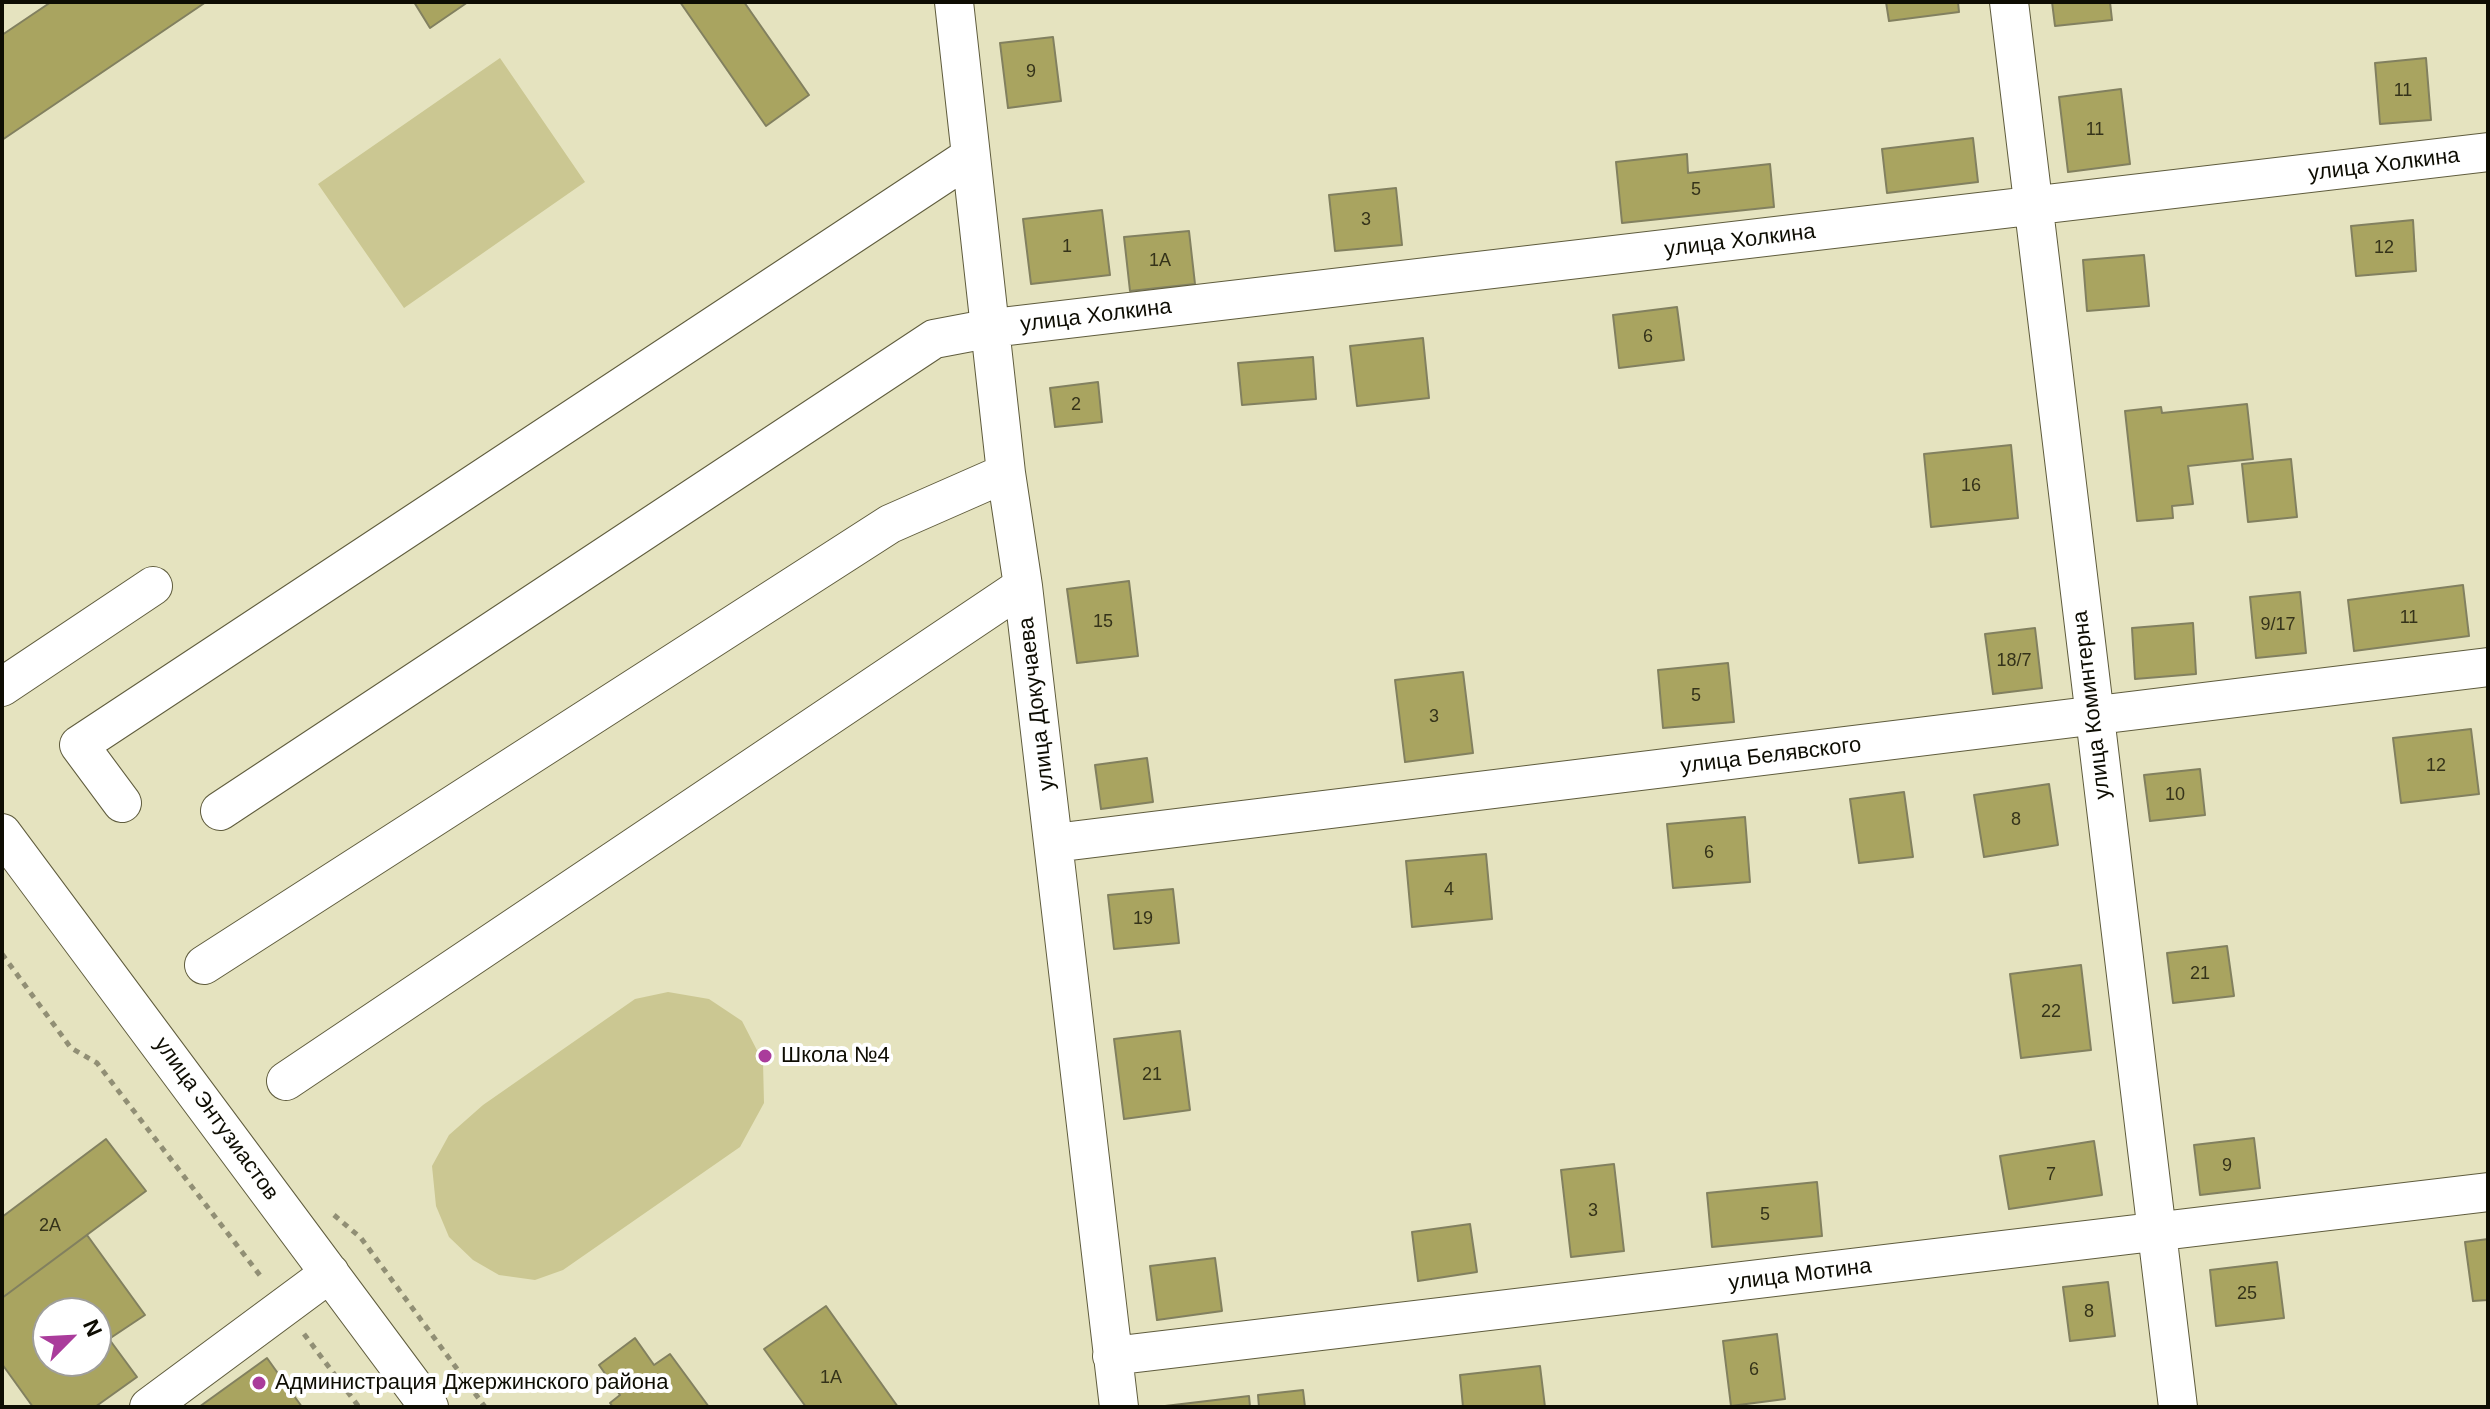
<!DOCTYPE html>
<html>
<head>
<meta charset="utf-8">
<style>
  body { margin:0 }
  #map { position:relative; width:2490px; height:1409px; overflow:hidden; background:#e5e3bf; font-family:Arial,sans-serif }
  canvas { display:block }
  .frame { position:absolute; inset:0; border:4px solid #0e0d03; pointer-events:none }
  .north { position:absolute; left:32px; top:1297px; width:80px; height:80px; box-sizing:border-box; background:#fff; border:2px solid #9f9e9a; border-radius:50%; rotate:66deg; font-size:22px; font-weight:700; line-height:32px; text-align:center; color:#0e0d03 }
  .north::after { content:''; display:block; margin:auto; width:28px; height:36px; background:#aa3c9b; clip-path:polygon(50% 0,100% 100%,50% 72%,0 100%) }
</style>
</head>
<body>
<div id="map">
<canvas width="2490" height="1409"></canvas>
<div class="frame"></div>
<div class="north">N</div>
</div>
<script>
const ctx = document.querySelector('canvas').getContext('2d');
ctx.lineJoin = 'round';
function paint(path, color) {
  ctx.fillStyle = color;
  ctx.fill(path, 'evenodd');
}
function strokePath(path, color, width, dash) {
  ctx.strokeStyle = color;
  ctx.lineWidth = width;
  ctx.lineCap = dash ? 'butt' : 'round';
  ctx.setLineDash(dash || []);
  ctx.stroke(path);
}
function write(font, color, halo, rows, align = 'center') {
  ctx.font = font + ' Arial,sans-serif';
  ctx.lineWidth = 8;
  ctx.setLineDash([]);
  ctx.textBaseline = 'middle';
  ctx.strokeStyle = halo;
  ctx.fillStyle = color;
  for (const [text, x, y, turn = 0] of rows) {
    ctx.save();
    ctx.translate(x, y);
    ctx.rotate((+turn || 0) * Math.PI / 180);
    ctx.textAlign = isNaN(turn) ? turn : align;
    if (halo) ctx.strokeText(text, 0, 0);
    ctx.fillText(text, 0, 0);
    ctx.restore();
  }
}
paint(new Path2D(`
  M 500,58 L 585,182 L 404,308 L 318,184 Z
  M 668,992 L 709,999 L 742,1021 L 763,1062 L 764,1103 L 740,1147 L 563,1270 L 535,1280 L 499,1275 L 473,1260 L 449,1237 L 436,1206 L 432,1166 L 449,1135 L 483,1105 L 635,999 Z`), '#cbc792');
const building = new Path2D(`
  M 51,2 L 206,2 L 2,140 L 2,35 Z
  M 414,2 L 468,2 L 430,28 Z
  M 680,2 L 744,2 L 809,95 L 766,126 Z
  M 1886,2 L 1958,2 L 1959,12 L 1889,21 Z
  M 2052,2 L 2110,2 L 2112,20 L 2055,26 Z
  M 1053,37 L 1061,101 L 1008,108 L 1000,43 Z
  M 2426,58 L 2431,120 L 2380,124 L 2375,63 Z
  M 2121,89 L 2130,164 L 2068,172 L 2059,97 Z
  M 1973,138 L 1978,182 L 1887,193 L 1882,149 Z
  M 1687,154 L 1688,173 L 1770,164 L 1774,207 L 1622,223 L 1616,162 Z
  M 1396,188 L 1402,245 L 1335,251 L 1329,195 Z
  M 1102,210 L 1110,275 L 1031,284 L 1023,219 Z
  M 2413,220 L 2416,271 L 2356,276 L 2351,226 Z
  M 1189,231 L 1195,284 L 1130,291 L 1124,237 Z
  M 2144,255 L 2149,306 L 2087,311 L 2083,260 Z
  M 1677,307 L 1684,360 L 1619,368 L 1613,315 Z
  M 1423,338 L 1429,398 L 1357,406 L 1350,346 Z
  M 1313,357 L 1316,399 L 1242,405 L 1238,363 Z
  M 1098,382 L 1102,422 L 1055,427 L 1050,388 Z
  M 2247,404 L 2253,459 L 2188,466 L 2193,504 L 2172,506 L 2173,518 L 2137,521 L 2125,411 L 2161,407 L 2162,413 Z
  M 2011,445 L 2018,518 L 1931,527 L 1924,454 Z
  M 2291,459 L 2297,517 L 2248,522 L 2242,464 Z
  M 1129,581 L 1138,656 L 1077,663 L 1067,589 Z
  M 2463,585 L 2469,636 L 2354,651 L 2348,600 Z
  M 2300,592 L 2306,653 L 2256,658 L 2250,597 Z
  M 2193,623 L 2196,674 L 2135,679 L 2132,628 Z
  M 2035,628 L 2042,688 L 1993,694 L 1985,634 Z
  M 1728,663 L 1734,722 L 1663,728 L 1658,670 Z
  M 1463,672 L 1473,753 L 1405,762 L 1395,680 Z
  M 2471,729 L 2479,794 L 2401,803 L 2393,738 Z
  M 1147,758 L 1153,802 L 1101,809 L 1095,765 Z
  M 2200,769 L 2205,815 L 2150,821 L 2144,775 Z
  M 2049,784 L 2058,845 L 1984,857 L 1974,795 Z
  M 1904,792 L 1913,857 L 1859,863 L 1850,799 Z
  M 1745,817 L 1750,882 L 1673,888 L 1667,824 Z
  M 1486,854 L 1492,919 L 1412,927 L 1406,861 Z
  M 1173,889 L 1179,943 L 1114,949 L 1108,895 Z
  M 2227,946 L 2234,996 L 2173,1003 L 2167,953 Z
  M 2081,965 L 2091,1050 L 2021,1058 L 2010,974 Z
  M 1180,1031 L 1190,1110 L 1124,1119 L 1114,1039 Z
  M 2254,1138 L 2260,1188 L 2200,1195 L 2194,1145 Z
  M 106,1139 L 146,1191 L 2,1298 L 2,1217 Z
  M 2094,1141 L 2102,1195 L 2009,1209 L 2000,1156 Z
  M 1614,1164 L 1624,1251 L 1571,1257 L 1561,1170 Z
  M 1817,1182 L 1822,1236 L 1712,1247 L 1707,1193 Z
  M 1470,1224 L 1477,1272 L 1418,1281 L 1412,1232 Z
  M 87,1235 L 145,1315 L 109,1339 L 137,1377 L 95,1407 L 33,1407 L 2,1364 L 2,1298 ZM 48,1313 L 96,1313 L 96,1361 L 48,1361 Z
  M 2488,1239 L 2488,1300 L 2473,1301 L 2465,1242 Z
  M 1215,1258 L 1222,1311 L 1157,1320 L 1150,1266 Z
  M 2277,1262 L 2284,1318 L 2216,1326 L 2210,1270 Z
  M 2108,1282 L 2115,1336 L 2070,1341 L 2063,1287 Z
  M 826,1306 L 898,1407 L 806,1407 L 764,1349 Z
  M 1777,1334 L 1785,1399 L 1731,1406 L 1723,1341 Z
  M 635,1338 L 654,1365 L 670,1354 L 709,1407 L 613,1407 L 610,1403 L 620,1395 L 599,1365 Z
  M 267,1358 L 302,1407 L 199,1407 Z
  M 1540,1366 L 1545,1407 L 1463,1407 L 1460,1375 Z
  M 1303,1390 L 1305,1407 L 1259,1407 L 1258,1395 Z
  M 1249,1396 L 1250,1407 L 1165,1407 L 1165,1406 Z`);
paint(building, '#a9a460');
strokePath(building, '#82805f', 2);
const minor = new Path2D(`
  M 954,2 L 1006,473 L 1023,586 L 1119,1407
  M 2009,2 L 2178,1407
  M 2,687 L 153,586
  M 122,803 L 79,745 L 971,156
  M 220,811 L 934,339 L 992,328 L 2488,152
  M 2,833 L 429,1407
  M 1054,843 L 2488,667
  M 204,965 L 890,524 L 1006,473
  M 286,1081 L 1023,586
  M 1112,1356 L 2488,1192
  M 149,1407 L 330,1273`);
strokePath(minor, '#5f5c3d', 40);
strokePath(new Path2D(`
  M 2,954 L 71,1048 L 97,1063 L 262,1278
  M 334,1215 L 361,1238 L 485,1407
  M 304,1334 L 359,1407`), '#918f75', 5, [6, 6]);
strokePath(minor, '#fff', 38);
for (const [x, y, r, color] of [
  [765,1056,8,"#aa3c9b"],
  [259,1383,8,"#aa3c9b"]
]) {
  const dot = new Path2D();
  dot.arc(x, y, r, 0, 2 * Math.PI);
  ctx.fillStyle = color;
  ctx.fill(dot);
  strokePath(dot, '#fff', 3);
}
write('18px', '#35331a', null, [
  ["9",1031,72],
  ["11",2403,91],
  ["11",2095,130],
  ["5",1696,190],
  ["3",1366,220],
  ["1",1067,247],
  ["12",2384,248],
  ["1А",1160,261],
  ["6",1648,337],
  ["2",1076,405],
  ["16",1971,486],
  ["11",2409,618],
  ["15",1103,622],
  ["9/17",2278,625],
  ["18/7",2014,661],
  ["5",1696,696],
  ["3",1434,717],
  ["12",2436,766],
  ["10",2175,795],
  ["8",2016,820],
  ["6",1709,853],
  ["4",1449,890],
  ["19",1143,919],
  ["21",2200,974],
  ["22",2051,1012],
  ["21",1152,1075],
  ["9",2227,1166],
  ["7",2051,1175],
  ["3",1593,1211],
  ["5",1765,1215],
  ["2А",50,1226],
  ["25",2247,1294],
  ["8",2089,1312],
  ["6",1754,1370],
  ["1А",831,1378]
]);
write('22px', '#0e0d03', '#fff', [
  ["улица Холкина",2384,165,-7],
  ["улица Холкина",1740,241,-7],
  ["улица Холкина",1096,316,-7],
  ["улица Докучаева",1037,704,-97],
  ["улица Коминтерна",2092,705,-97],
  ["улица Белявского",1771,756,-7],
  ["улица Энтузиастов",216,1119,54],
  ["улица Мотина",1800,1275,-7]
]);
write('22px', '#0e0d03', '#fff', [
  ["Школа №4",781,1056],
  ["Администрация Джержинского района",275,1383]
], 'left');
</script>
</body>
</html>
